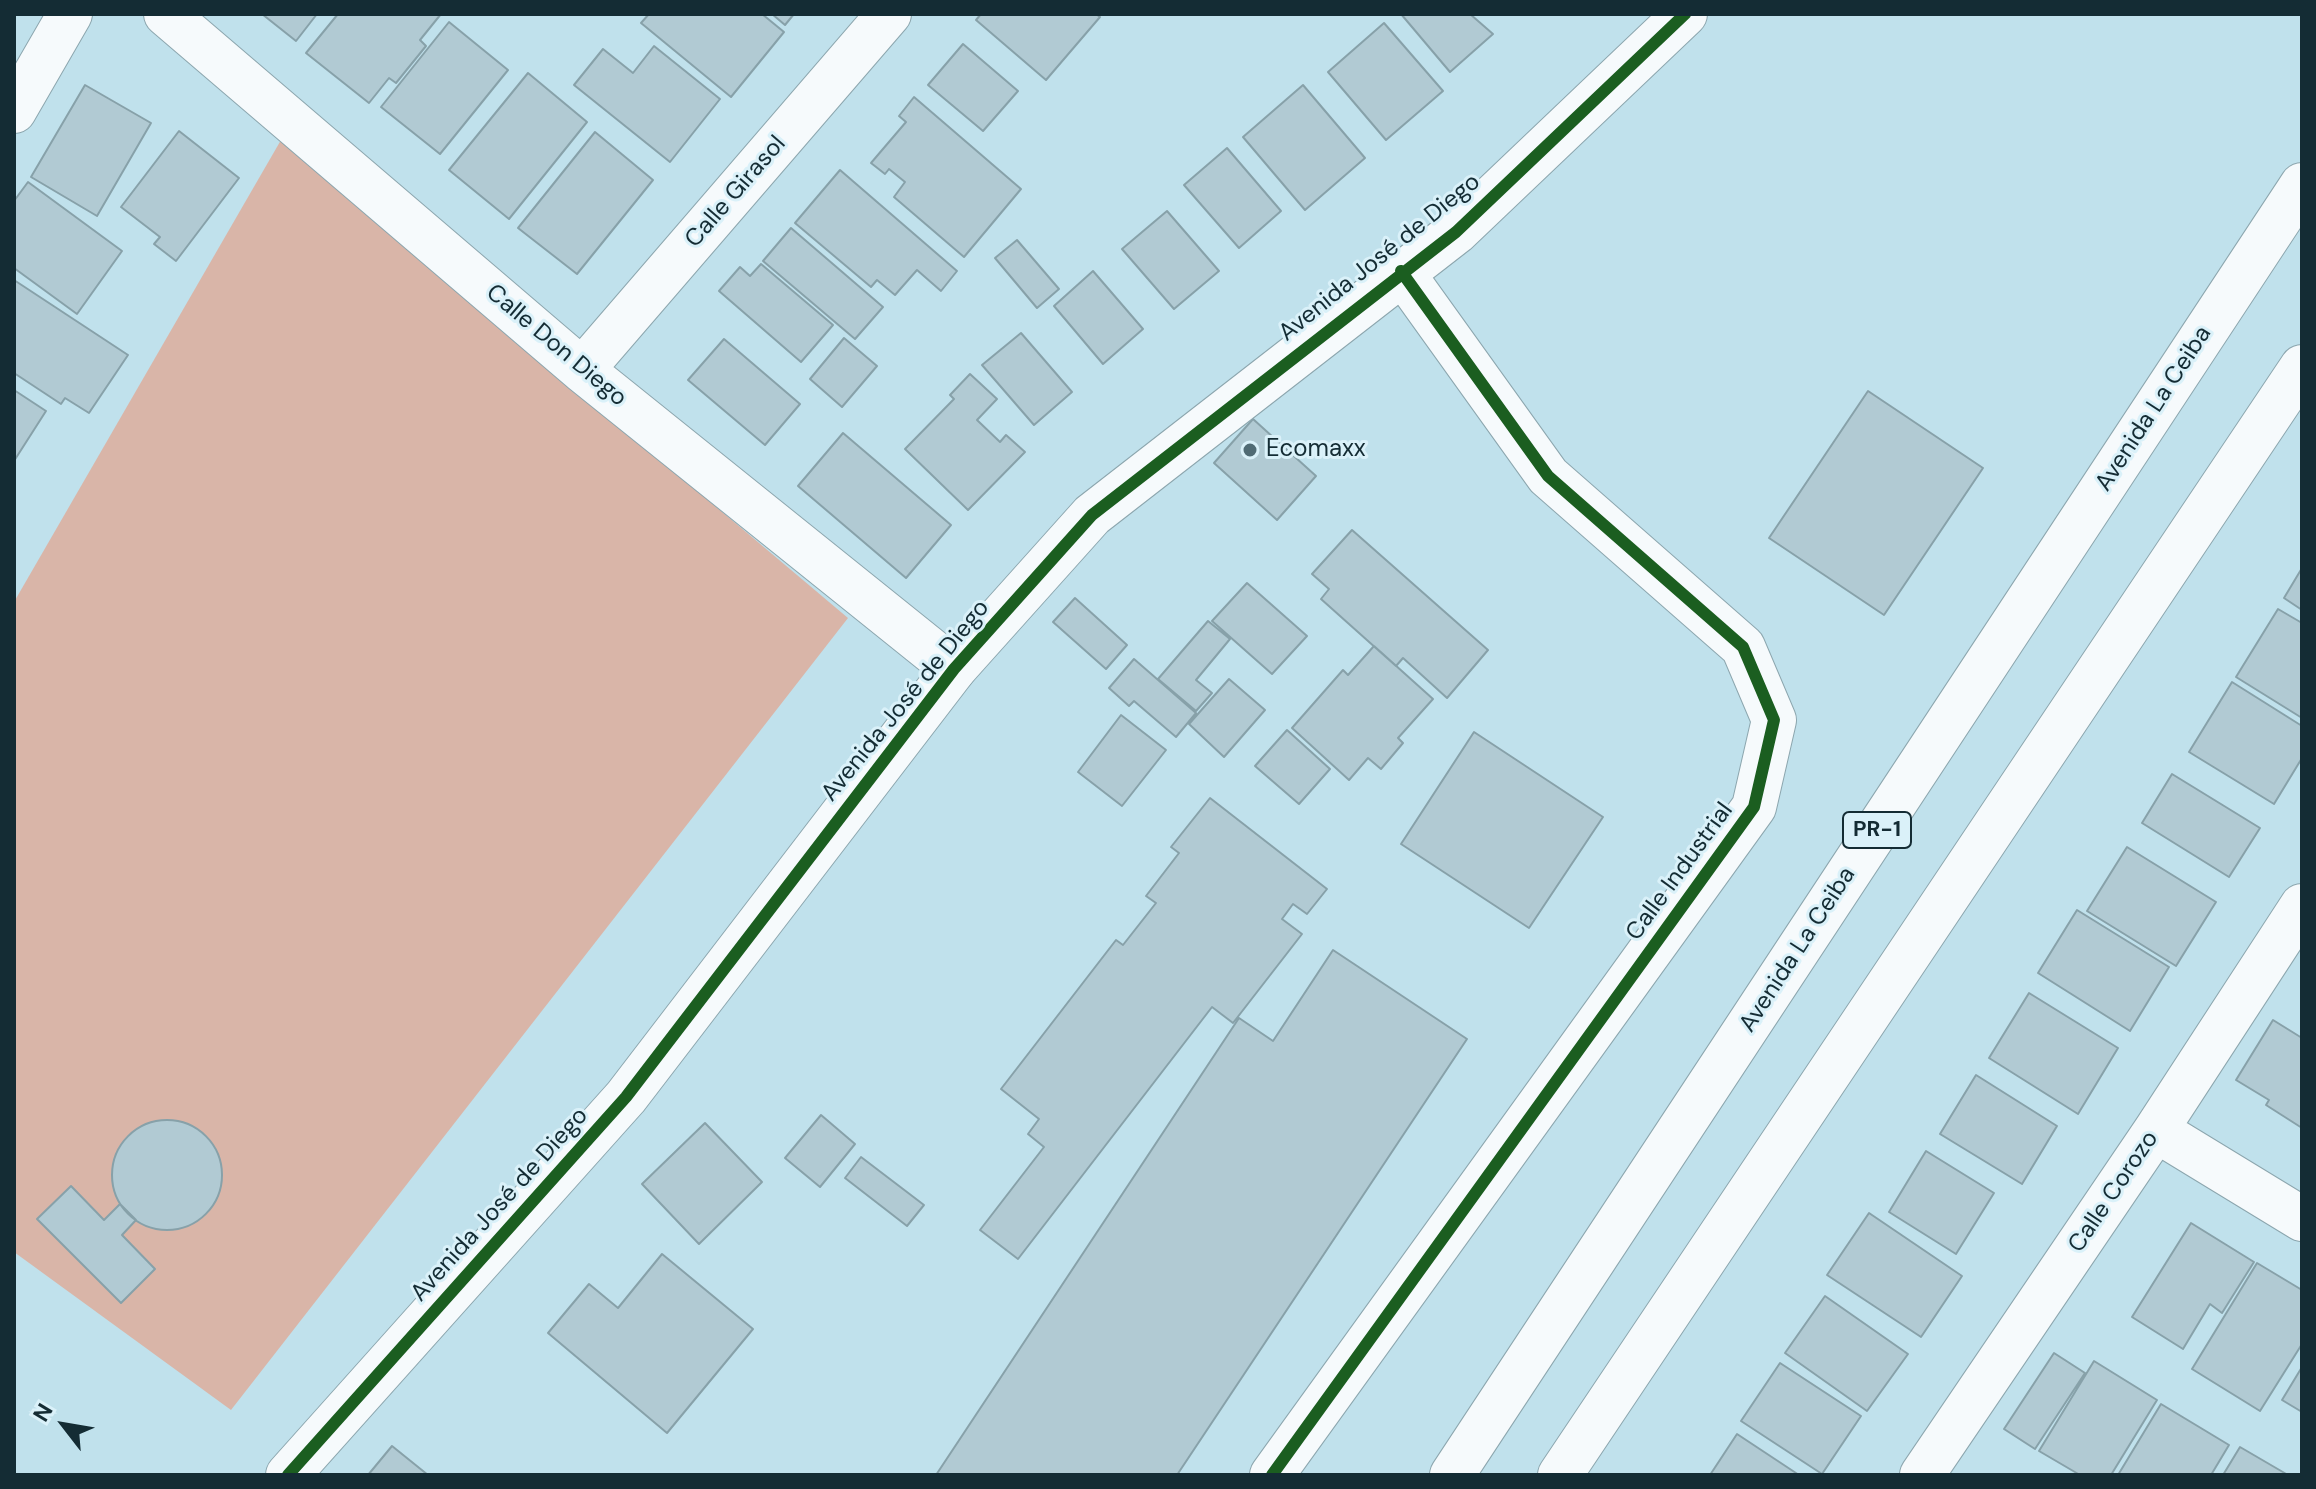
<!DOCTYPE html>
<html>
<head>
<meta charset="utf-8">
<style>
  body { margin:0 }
  #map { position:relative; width:2316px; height:1489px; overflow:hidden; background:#c0e1ec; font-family:"DM Sans",sans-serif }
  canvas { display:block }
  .frame { position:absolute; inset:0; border:16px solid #142c34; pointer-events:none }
  .north { position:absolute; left:24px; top:1385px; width:80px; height:80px; -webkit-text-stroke:6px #daf1f9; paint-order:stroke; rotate:301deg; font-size:22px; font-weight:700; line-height:32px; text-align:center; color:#142c34 }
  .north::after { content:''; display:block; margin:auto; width:28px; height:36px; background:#142c34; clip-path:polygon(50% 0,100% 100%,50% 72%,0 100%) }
</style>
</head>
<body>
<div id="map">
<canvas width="2316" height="1489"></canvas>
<div class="frame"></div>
<div class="north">N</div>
</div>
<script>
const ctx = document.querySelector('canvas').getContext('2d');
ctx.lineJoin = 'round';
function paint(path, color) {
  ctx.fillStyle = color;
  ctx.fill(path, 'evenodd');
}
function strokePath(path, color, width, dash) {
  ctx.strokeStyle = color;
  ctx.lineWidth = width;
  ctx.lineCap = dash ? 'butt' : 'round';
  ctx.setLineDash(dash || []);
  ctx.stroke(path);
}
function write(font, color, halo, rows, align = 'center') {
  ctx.font = font + ' "DM Sans",sans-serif';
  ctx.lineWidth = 6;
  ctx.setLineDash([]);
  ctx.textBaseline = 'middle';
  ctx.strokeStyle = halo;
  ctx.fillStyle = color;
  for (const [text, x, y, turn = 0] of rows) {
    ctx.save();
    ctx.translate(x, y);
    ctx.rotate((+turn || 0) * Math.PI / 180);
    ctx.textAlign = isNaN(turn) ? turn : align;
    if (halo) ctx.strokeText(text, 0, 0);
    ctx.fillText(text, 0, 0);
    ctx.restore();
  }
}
paint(new Path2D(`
  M 281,140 L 848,618 L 231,1410 L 14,1252 L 14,602 Z`), '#d9b5a8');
const building = new Path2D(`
  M 262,14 L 317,14 L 296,41 Z
  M 338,14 L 441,14 L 420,40 L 426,46 L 396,83 L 389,78 L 369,103 L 306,53 Z
  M 649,14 L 762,14 L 784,32 L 731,97 L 641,23 Z
  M 772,14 L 794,14 L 785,25 Z
  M 981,14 L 1096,14 L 1100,17 L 1046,80 L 976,20 Z
  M 1401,14 L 1470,14 L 1493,34 L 1450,72 Z
  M 449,22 L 508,70 L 440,154 L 381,107 Z
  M 1384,23 L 1443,91 L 1386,140 L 1328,72 Z
  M 963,44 L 1018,91 L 983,131 L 928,85 Z
  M 654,46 L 720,99 L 670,162 L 574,85 L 603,49 L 633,73 Z
  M 528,73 L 587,122 L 509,219 L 449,170 Z
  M 85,85 L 151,123 L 97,216 L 31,177 Z
  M 1303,85 L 1365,158 L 1305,210 L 1243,137 Z
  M 914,97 L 1021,189 L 964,257 L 894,197 L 905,182 L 889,169 L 885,174 L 871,163 L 906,122 L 899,116 Z
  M 179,131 L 239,178 L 176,261 L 154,244 L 160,237 L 121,207 Z
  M 595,132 L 653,180 L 577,274 L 518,228 Z
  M 1227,148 L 1281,211 L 1239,248 L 1184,185 Z
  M 840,170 L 957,271 L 941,291 L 917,270 L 895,295 L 877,280 L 871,287 L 795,223 Z
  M 28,182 L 122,251 L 77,314 L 14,268 L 14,201 Z
  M 1167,211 L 1219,271 L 1174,309 L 1122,249 Z
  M 791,228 L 883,307 L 855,339 L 763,261 Z
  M 1017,240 L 1059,289 L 1037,308 L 995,258 Z
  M 761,264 L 833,325 L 801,362 L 719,291 L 740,267 L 750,276 Z
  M 1093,271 L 1143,329 L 1103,364 L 1054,306 Z
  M 14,280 L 128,355 L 89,413 L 65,398 L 61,404 L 14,373 Z
  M 1021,333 L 1072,392 L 1034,425 L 982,365 Z
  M 844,338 L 877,366 L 842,407 L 810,379 Z
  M 724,339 L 800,404 L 765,445 L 688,380 Z
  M 970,374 L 997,399 L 977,420 L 1000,442 L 1006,435 L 1025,452 L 968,510 L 905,449 L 954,399 L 950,395 Z
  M 14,390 L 46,411 L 14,461 Z
  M 1868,391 L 1983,468 L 1884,615 L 1769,538 Z
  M 1253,419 L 1316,476 L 1277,520 L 1214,463 Z
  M 843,433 L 951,525 L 906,578 L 798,486 Z
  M 1352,530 L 1488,650 L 1447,698 L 1403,658 L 1396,666 L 1321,599 L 1329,589 L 1312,574 Z
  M 2302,568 L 2302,610 L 2284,598 Z
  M 1247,583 L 1307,636 L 1272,674 L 1212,621 Z
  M 1075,598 L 1127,645 L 1106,669 L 1053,622 Z
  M 2278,609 L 2302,623 L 2302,718 L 2236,677 Z
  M 1208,621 L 1230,639 L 1196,680 L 1212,693 L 1196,711 L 1158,679 Z
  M 1374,646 L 1433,699 L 1398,738 L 1403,743 L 1381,769 L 1368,758 L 1349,780 L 1292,728 L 1343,670 L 1348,675 Z
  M 1134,659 L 1196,713 L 1176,737 L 1134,701 L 1129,706 L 1109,688 Z
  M 1229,679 L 1265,710 L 1224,757 L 1189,724 Z
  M 2232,682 L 2302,726 L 2302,758 L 2274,804 L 2189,752 Z
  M 1121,715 L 1166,750 L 1122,806 L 1078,772 Z
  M 1287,730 L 1330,769 L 1299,804 L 1255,766 Z
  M 1474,732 L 1603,817 L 1529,928 L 1401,844 Z
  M 2172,774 L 2260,828 L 2229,877 L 2142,823 Z
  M 1210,798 L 1327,889 L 1307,914 L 1293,904 L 1282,919 L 1302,934 L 1233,1023 L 1212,1007 L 1018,1259 L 980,1230 L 1044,1147 L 1028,1134 L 1039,1119 L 1001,1089 L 1116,940 L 1123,945 L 1156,903 L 1146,896 L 1179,853 L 1171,847 Z
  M 2127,847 L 2216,902 L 2176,966 L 2087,911 Z
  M 2077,910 L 2169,967 L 2130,1031 L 2038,973 Z
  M 1333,950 L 1467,1039 L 1177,1475 L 936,1475 L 1239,1018 L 1273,1041 Z
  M 2029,993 L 2118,1048 L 2078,1114 L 1989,1058 Z
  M 2273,1020 L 2302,1038 L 2302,1128 L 2266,1105 L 2269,1100 L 2236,1080 Z
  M 1976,1075 L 2057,1126 L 2022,1184 L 1940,1134 Z
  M 821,1115 L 855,1144 L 820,1187 L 785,1158 Z
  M112 1175a55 55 0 1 1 110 0a55 55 0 1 1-110 0Z
  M 705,1123 L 762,1182 L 699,1244 L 642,1184 Z
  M 1926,1151 L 1994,1193 L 1956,1254 L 1889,1212 Z
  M 861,1157 L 924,1205 L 907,1226 L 845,1178 Z
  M 71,1186 L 104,1220 L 120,1204 L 136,1220 L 122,1235 L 155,1269 L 121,1303 L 37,1219 Z
  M 1869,1213 L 1962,1276 L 1921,1337 L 1827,1275 Z
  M 2191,1223 L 2254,1262 L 2222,1313 L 2210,1304 L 2183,1349 L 2132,1317 Z
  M 662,1254 L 753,1329 L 667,1433 L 548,1333 L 589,1284 L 618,1308 Z
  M 2257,1263 L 2302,1290 L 2302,1344 L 2260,1411 L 2192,1369 Z
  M 1825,1296 L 1908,1354 L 1867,1411 L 1785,1353 Z
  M 2054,1353 L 2085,1373 L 2035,1449 L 2004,1429 Z
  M 2094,1361 L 2157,1400 L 2111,1475 L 2080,1475 L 2039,1451 Z
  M 1780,1363 L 1861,1416 L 1822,1474 L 1741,1421 Z
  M 2302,1367 L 2302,1412 L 2282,1400 Z
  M 2161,1404 L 2229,1445 L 2211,1475 L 2118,1475 Z
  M 1737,1434 L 1799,1475 L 1710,1475 Z
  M 392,1446 L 428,1475 L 368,1475 Z
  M 2240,1447 L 2288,1475 L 2223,1475 Z`);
paint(building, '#b1cad3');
strokePath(building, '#87a1a9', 2);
const street = new Path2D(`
  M 166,14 L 582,370 L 954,669
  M 14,111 L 70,14
  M 582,370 L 889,14
  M 2156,1130 L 2302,1219
  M 1272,1475 L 1754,807 L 1774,720 L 1743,647 L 1548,476 L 1401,271
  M 1922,1475 L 2156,1130 L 2302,906`);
const secondary = new Path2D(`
  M 288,1475 L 626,1097 L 954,669 L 1092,515 L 1456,232 L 1685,14`);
const highway = new Path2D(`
  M 1452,1475 L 2302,185
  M 1560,1475 L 2302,367`);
strokePath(street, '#8ca6ae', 46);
strokePath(secondary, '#8ca6ae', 46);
strokePath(highway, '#8ca6ae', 46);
strokePath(street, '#f6fafc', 44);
strokePath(secondary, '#f6fafc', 44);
strokePath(highway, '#f6fafc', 44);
strokePath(new Path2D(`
  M 288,1475 L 626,1097 L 954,669 L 1092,515 L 1456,232 L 1685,14
  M 1272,1475 L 1754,807 L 1774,720 L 1743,647 L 1548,476 L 1401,271`), '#1b5e20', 12);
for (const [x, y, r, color] of [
  [1250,450,8,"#506b74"]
]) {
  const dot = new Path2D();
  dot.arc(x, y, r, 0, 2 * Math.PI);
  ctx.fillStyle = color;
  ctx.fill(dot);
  strokePath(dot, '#daf1f9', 3);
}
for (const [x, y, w] of [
  [1877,830,68]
]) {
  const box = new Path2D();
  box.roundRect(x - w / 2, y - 18, w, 36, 6);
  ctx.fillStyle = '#daf1f9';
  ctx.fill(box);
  strokePath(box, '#142c34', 2);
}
write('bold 22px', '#142c34', null, [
  ["PR-1",1877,830]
]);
write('24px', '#142c34', '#daf1f9', [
  ["Calle Girasol",736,192,-49],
  ["Avenida José de Diego",1380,258,-39],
  ["Calle Don Diego",556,346,40],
  ["Avenida La Ceiba",2154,409,-57],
  ["Avenida José de Diego",906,701,-51],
  ["Calle Industrial",1680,872,-54],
  ["Avenida La Ceiba",1798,950,-57],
  ["Calle Corozo",2114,1192,-56],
  ["Avenida José de Diego",500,1205,-48]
]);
write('24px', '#142c34', '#daf1f9', [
  ["Ecomaxx",1266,450]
], 'left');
</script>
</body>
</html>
